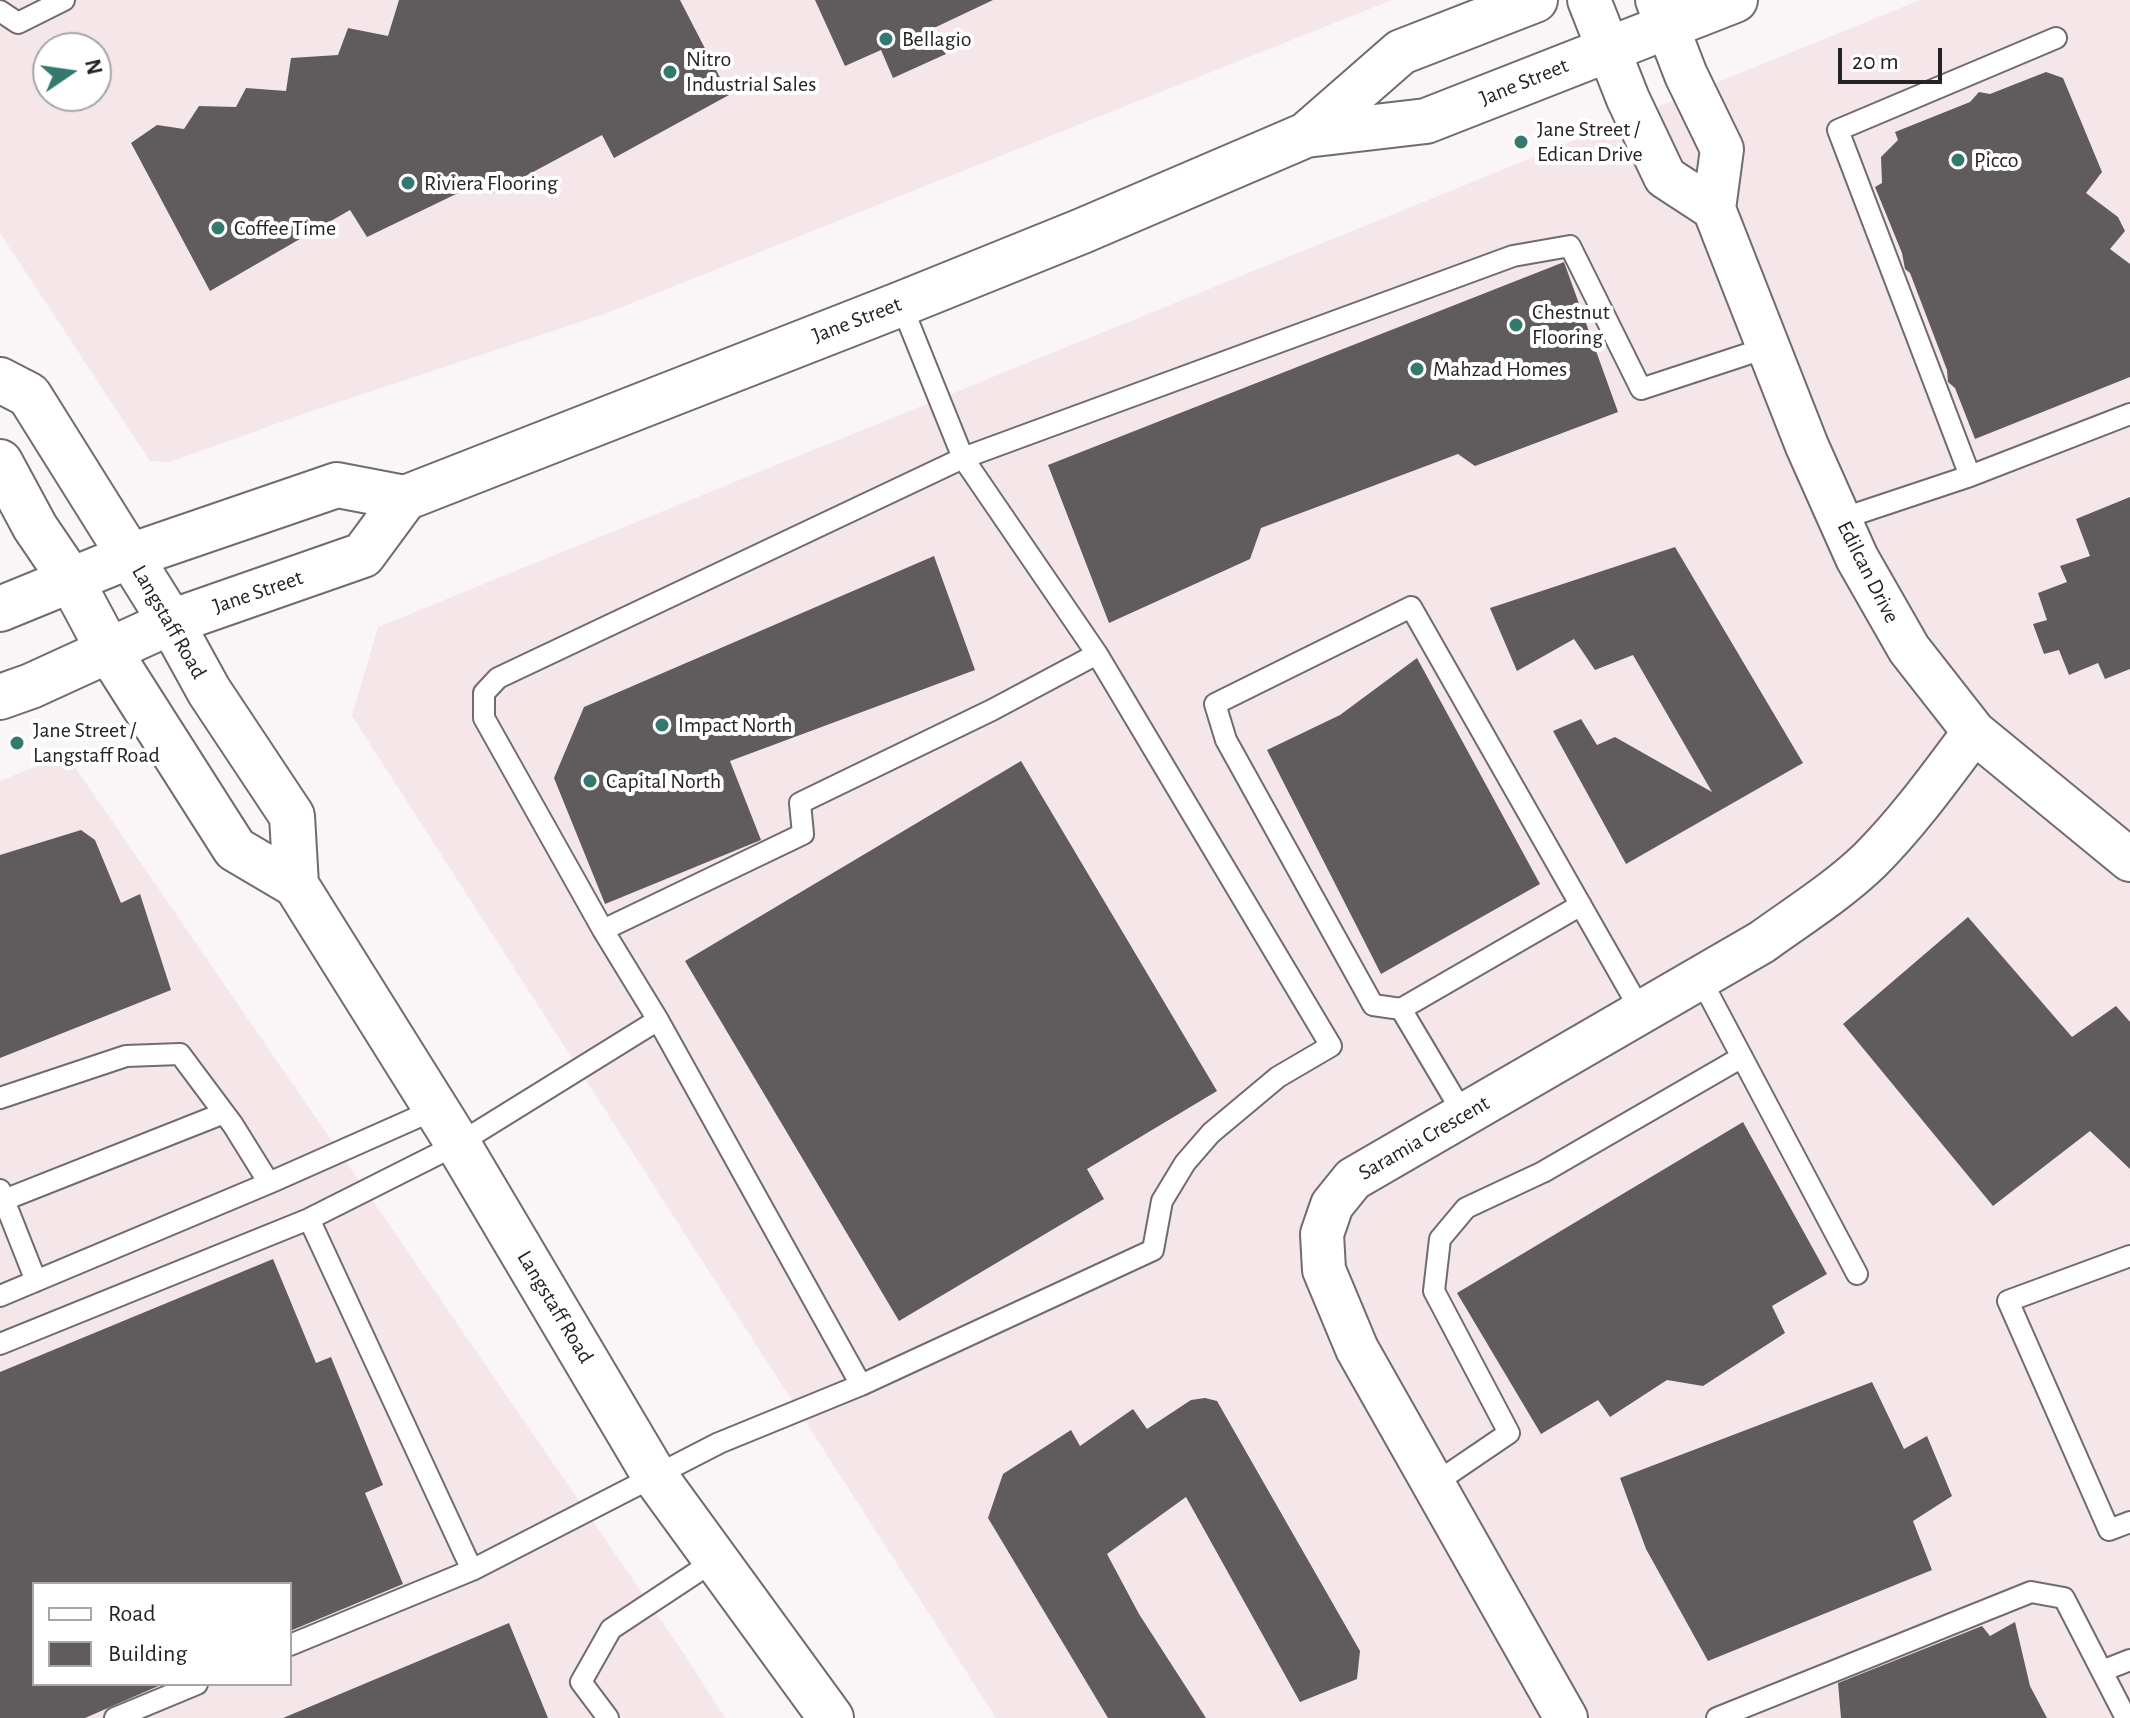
<!DOCTYPE html>
<html>
<head>
<meta charset="utf-8">
<style>
  body { margin:0 }
  #map { position:relative; width:2130px; height:1718px; overflow:hidden; background:#faf5f6; font-family:"Alegreya Sans",sans-serif }
  canvas { display:block }
  .legend { position:absolute; left:32px; top:1582px; width:260px; height:104px; box-sizing:border-box; background:#fff; border:2px solid #a8a7a7; margin:0; padding:10px 14px; list-style:none; font-size:24px; color:#252324 }
  .legend li { display:flex; align-items:center; gap:16px; height:40px }
  .legend b { width:40px; border:2px solid #a8a7a7 }
  .north { position:absolute; left:32px; top:32px; width:80px; height:80px; box-sizing:border-box; background:#fff; border:2px solid #a8a7a7; border-radius:50%; rotate:77deg; font-size:22px; font-weight:700; line-height:32px; text-align:center; color:#252324 }
  .north::after { content:''; display:block; margin:auto; width:28px; height:36px; background:#33796d; clip-path:polygon(50% 0,100% 100%,50% 72%,0 100%) }
  .scale { position:absolute; left:1838px; top:48px; width:104px; height:36px; box-sizing:border-box; border:4px solid #252324; border-top:0; padding-left:10px; font-size:24px; line-height:28px; white-space:nowrap; color:#252324; -webkit-text-stroke:6px #fff; paint-order:stroke }
</style>
</head>
<body>
<div id="map">
<canvas width="2130" height="1718"></canvas>
<ul class="legend">
<li><b style="height:10px;background:#fff"></b>Road</li>
<li><b style="height:22px;background:#605c5d"></b>Building</li>
</ul>
<div class="north">N</div>
<div class="scale">20 m</div>
</div>
<script>
const ctx = document.querySelector('canvas').getContext('2d');
ctx.lineJoin = 'round';
function paint(path, color) {
  ctx.fillStyle = color;
  ctx.fill(path, 'evenodd');
}
function strokePath(path, color, width, dash) {
  ctx.strokeStyle = color;
  ctx.lineWidth = width;
  ctx.lineCap = dash ? 'butt' : 'round';
  ctx.setLineDash(dash || []);
  ctx.stroke(path);
}
function write(font, color, halo, rows, align = 'center') {
  ctx.font = font + ' "Alegreya Sans",sans-serif';
  ctx.lineWidth = 8;
  ctx.setLineDash([]);
  ctx.textBaseline = 'middle';
  ctx.strokeStyle = halo;
  ctx.fillStyle = color;
  for (const [text, x, y, turn = 0] of rows) {
    ctx.save();
    ctx.translate(x, y);
    ctx.rotate((+turn || 0) * Math.PI / 180);
    ctx.textAlign = isNaN(turn) ? turn : align;
    if (halo) ctx.strokeText(text, 0, 0);
    ctx.fillText(text, 0, 0);
    ctx.restore();
  }
}
paint(new Path2D(`
  M 0,0 L 1392,0 L 604,314 L 303,414 L 170,462 L 150,461 L 0,233 ZM 48,48 L 96,48 L 96,96 L 48,96 Z
  M 1920,0 L 2130,0 L 2130,1718 L 996,1718 L 352,716 L 378,627 Z
  M 66,754 L 684,1654 L 725,1718 L 0,1718 L 0,781 ZM 34,1584 L 290,1584 L 290,1684 L 34,1684 Z`), '#f5e6ea');
paint(new Path2D(`
  M 399,0 L 680,0 L 729,95 L 614,158 L 602,135 L 492,194 L 481,182 L 367,237 L 350,210 L 210,291 L 131,143 L 157,125 L 184,129 L 199,106 L 236,107 L 246,88 L 286,91 L 291,58 L 338,55 L 348,28 L 388,36 Z
  M 815,0 L 993,0 L 934,28 L 946,54 L 893,78 L 881,50 L 845,66 Z
  M 2046,72 L 2063,78 L 2102,172 L 2086,193 L 2118,217 L 2125,231 L 2110,249 L 2130,264 L 2130,377 L 1975,439 L 1955,388 L 1948,382 L 1947,370 L 1910,273 L 1905,269 L 1902,253 L 1875,187 L 1882,183 L 1881,157 L 1898,140 L 1895,132 L 1970,102 L 1979,92 L 1990,94 Z
  M 1564,262 L 1618,412 L 1475,466 L 1458,454 L 1261,528 L 1250,559 L 1109,623 L 1048,465 Z
  M 2130,497 L 2130,669 L 2105,679 L 2098,663 L 2069,675 L 2059,650 L 2044,654 L 2033,624 L 2047,620 L 2038,593 L 2067,582 L 2060,566 L 2090,556 L 2076,519 Z
  M 1675,547 L 1803,763 L 1626,864 L 1553,731 L 1581,719 L 1597,745 L 1615,737 L 1712,792 L 1633,655 L 1595,670 L 1574,639 L 1517,671 L 1490,608 Z
  M 934,556 L 975,670 L 730,761 L 761,840 L 605,904 L 554,778 L 584,707 Z
  M 1417,658 L 1540,884 L 1381,974 L 1267,750 L 1340,715 Z
  M 1021,761 L 1217,1091 L 1087,1169 L 1104,1199 L 899,1321 L 685,961 Z
  M 81,830 L 95,840 L 121,903 L 140,894 L 171,990 L 0,1058 L 0,855 Z
  M 1968,917 L 2072,1037 L 2116,1006 L 2130,1022 L 2130,1169 L 2090,1131 L 1993,1206 L 1843,1024 Z
  M 1743,1122 L 1827,1274 L 1772,1306 L 1785,1333 L 1703,1386 L 1667,1380 L 1610,1417 L 1598,1400 L 1541,1434 L 1457,1293 Z
  M 273,1259 L 316,1363 L 331,1357 L 383,1485 L 365,1493 L 403,1584 L 290,1631 L 290,1584 L 34,1584 L 34,1684 L 163,1684 L 85,1718 L 0,1718 L 0,1372 Z
  M 1872,1382 L 1904,1449 L 1927,1436 L 1952,1496 L 1913,1521 L 1932,1570 L 1708,1661 L 1646,1549 L 1620,1478 Z
  M 1205,1398 L 1217,1401 L 1360,1651 L 1357,1679 L 1300,1702 L 1186,1497 L 1107,1554 L 1139,1614 L 1206,1718 L 1108,1718 L 988,1518 L 1003,1474 L 1071,1430 L 1080,1446 L 1133,1409 L 1147,1429 L 1191,1400 Z
  M 2015,1622 L 2030,1686 L 2047,1718 L 1841,1718 L 1838,1683 L 1982,1626 L 1990,1636 Z
  M 509,1623 L 548,1718 L 283,1718 Z`), '#605c5d');
const service = new Path2D(`
  M 0,11 L 18,23 L 64,0
  M 1970,476 L 2130,414
  M 1841,519 L 1970,476 L 1838,130 L 2056,38
  M 603,930 L 803,834 L 800,803 L 992,710 L 1097,654
  M 1700,978 L 1857,1274
  M 1401,1009 L 1581,905
  M 658,1020 L 603,930 L 484,718 L 484,693 L 498,678 L 963,458 L 1513,256 L 1570,246 L 1641,389 L 1769,347
  M 0,1098 L 126,1056 L 180,1054 L 233,1125 L 269,1183 L 0,1296
  M 1464,1115 L 1401,1009 L 1373,1005 L 1226,740 L 1215,704 L 1411,607 L 1641,1011
  M 269,1183 L 436,1109
  M 0,1190 L 36,1281
  M 4,1200 L 224,1113
  M 2130,1256 L 2008,1301 L 2109,1530 L 2130,1522
  M 0,1344 L 309,1219
  M 1434,1484 L 1509,1433 L 1434,1291 L 1440,1239 L 1466,1208 L 1543,1172 L 1742,1057
  M 472,1570 L 309,1219 L 458,1144 L 658,1020 L 861,1385 L 1153,1250 L 1162,1201 L 1185,1163 L 1211,1133 L 1278,1077 L 1331,1046 L 1097,654 L 963,458 L 901,304
  M 290,1645 L 472,1570 L 719,1443 L 861,1385
  M 2102,1671 L 2130,1660
  M 115,1718 L 197,1684
  M 608,1718 L 581,1682 L 611,1629 L 717,1559
  M 1717,1718 L 2031,1592 L 2064,1598 L 2126,1718`);
const minor = new Path2D(`
  M 1589,0 L 1628,99 L 1665,177 L 1714,209
  M 1657,0 L 1686,75 L 1722,149 L 1714,209 L 1807,446 L 1857,558 L 1909,649 L 1974,732 L 2130,860
  M 1566,1718 L 1357,1349 L 1324,1270 L 1322,1234 L 1332,1205 L 1353,1179 L 1762,942 C 1798,916 1838,891 1870,860 C 1909,821 1941,776 1974,732`);
const tertiary = new Path2D(`
  M 71,580 L 109,651 L 235,849 L 296,885 L 458,1144 L 654,1475 L 831,1718
  M 171,622 L 209,691 L 292,816 L 296,885`);
const secondary = new Path2D(`
  M 1306,135 L 1401,52 L 1535,0
  M 0,380 L 29,395 L 171,622
  M 0,462 L 35,527 L 71,580
  M 0,609 L 130,556 L 337,485 L 405,498
  M 0,697 L 31,686 L 171,622 L 363,555 L 405,498 L 901,304 L 1082,231 L 1306,135 L 1426,121 L 1735,0`);
strokePath(service, '#706c6d', 24);
strokePath(minor, '#706c6d', 46);
strokePath(tertiary, '#706c6d', 48);
strokePath(secondary, '#706c6d', 48);
strokePath(service, '#fff', 20);
strokePath(minor, '#fff', 42);
strokePath(tertiary, '#fff', 44);
strokePath(secondary, '#fff', 44);
for (const [x, y, r, color] of [
  [886,39,8,"#33796d"],
  [670,72,8,"#33796d"],
  [1521,142,8,"#33796d"],
  [1958,160,8,"#33796d"],
  [408,183,8,"#33796d"],
  [218,228,8,"#33796d"],
  [1516,325,8,"#33796d"],
  [1417,369,8,"#33796d"],
  [662,725,8,"#33796d"],
  [17,743,8,"#33796d"],
  [590,781,8,"#33796d"]
]) {
  const dot = new Path2D();
  dot.arc(x, y, r, 0, 2 * Math.PI);
  ctx.fillStyle = color;
  ctx.fill(dot);
  strokePath(dot, '#fff', 3);
}
write('22px', '#252324', '#fff', [
  ["Bellagio",902,39],
  ["Nitro",686,59],
  ["Industrial Sales",686,84],
  ["Jane Street /",1537,129],
  ["Edican Drive",1537,154],
  ["Picco",1974,160],
  ["Riviera Flooring",424,183],
  ["Coffee Time",234,228],
  ["Chestnut",1532,312],
  ["Flooring",1532,337],
  ["Mahzad Homes",1433,369],
  ["Impact North",678,725],
  ["Jane Street /",33,730],
  ["Langstaff Road",33,755],
  ["Capital North",606,781]
], 'left');
write('22px', '#252324', '#fff', [
  ["Jane Street",1524,82,-22],
  ["Jane Street",857,320,-21],
  ["Edilcan Drive",1868,572,63],
  ["Jane Street",258,592,-19],
  ["Langstaff Road",169,622,60],
  ["Saramia Crescent",1424,1138,-30],
  ["Langstaff Road",555,1307,59]
]);
</script>
</body>
</html>
